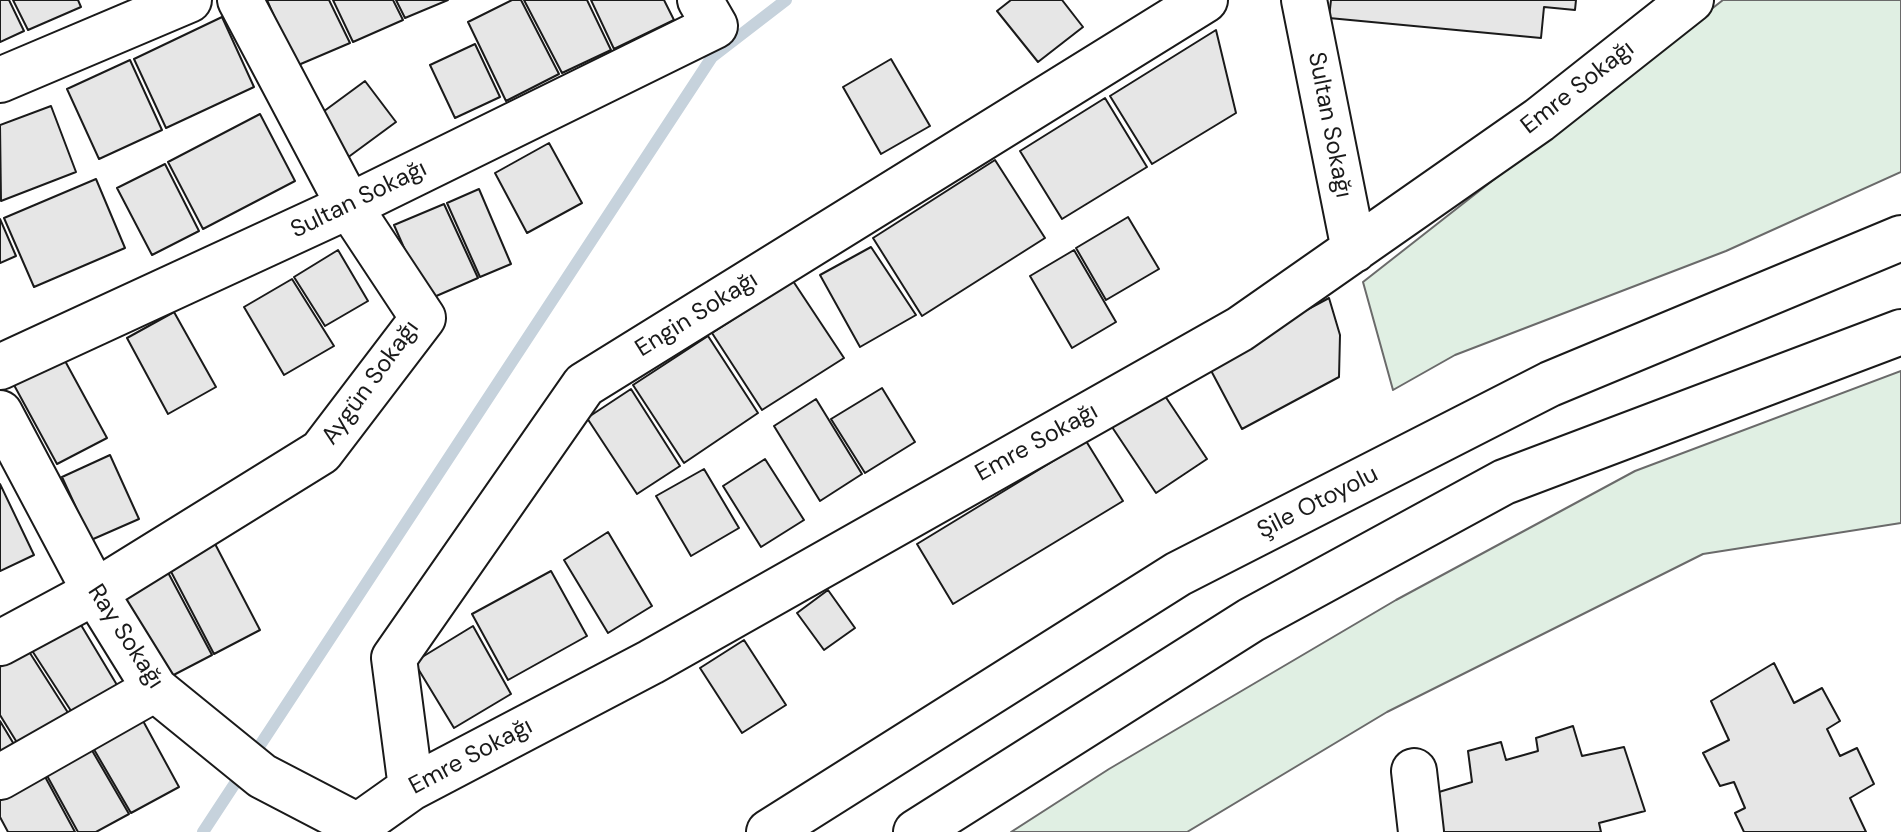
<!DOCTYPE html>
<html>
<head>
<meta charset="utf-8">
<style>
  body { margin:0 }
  canvas { display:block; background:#fff }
</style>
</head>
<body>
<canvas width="1901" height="832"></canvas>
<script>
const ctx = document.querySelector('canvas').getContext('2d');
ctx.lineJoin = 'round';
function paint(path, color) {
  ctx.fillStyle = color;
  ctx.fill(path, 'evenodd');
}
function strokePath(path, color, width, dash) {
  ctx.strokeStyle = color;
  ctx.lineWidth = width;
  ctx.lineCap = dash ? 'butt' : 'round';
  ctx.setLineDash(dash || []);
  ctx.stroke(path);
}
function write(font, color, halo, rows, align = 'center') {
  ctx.font = font + ' "DM Sans",sans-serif';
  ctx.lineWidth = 6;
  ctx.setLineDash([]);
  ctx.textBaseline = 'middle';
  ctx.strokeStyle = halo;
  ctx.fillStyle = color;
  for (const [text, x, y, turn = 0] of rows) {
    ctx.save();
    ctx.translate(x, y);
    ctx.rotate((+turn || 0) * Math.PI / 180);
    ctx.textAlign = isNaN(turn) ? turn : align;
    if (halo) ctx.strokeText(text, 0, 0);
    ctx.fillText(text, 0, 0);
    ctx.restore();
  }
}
const green = new Path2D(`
  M 1723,0 L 1901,0 L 1901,172 L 1726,251 L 1455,355 L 1393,390 L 1363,282 Z
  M 1901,371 L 1901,523 L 1703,554 L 1387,712 L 1187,832 L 1011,832 L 1109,769 L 1396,600 L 1635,471 Z`);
paint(green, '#e0efe3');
strokePath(green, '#6a6a6a', 2);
strokePath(new Path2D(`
  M 203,832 L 712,57 L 786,0`), '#c6d2dc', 12);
const building = new Path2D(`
  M 0,0 L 9,0 L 24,31 L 0,42 Z
  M 13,0 L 78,0 L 81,7 L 28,30 Z
  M 267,0 L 329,0 L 350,43 L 296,66 Z
  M 333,0 L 393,0 L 403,20 L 353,42 Z
  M 396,0 L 448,0 L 405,18 Z
  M 512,0 L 521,0 L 559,74 L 506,101 L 468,22 Z
  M 524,0 L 587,0 L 611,50 L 562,73 Z
  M 591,0 L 664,0 L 674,20 L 614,49 Z
  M 1011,0 L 1062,0 L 1083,27 L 1038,62 L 997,11 Z
  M 1331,0 L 1576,0 L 1575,10 L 1544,7 L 1541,38 L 1329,18 Z
  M 222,17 L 254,87 L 166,128 L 134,59 Z
  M 1216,30 L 1236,113 L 1152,164 L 1110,96 Z
  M 475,44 L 500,97 L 455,118 L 430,65 Z
  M 891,59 L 930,126 L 881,154 L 843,87 Z
  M 130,60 L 162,130 L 99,159 L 67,89 Z
  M 365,81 L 396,122 L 343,161 L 312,120 Z
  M 1105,98 L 1147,167 L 1062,219 L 1020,151 Z
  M 51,106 L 76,172 L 1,201 L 0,125 Z
  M 260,114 L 295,181 L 203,229 L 168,162 Z
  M 549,143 L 582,203 L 527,233 L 495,173 Z
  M 995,160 L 1045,238 L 922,316 L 873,238 Z
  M 165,164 L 199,231 L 152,255 L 117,188 Z
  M 96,179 L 125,248 L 34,287 L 4,218 Z
  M 479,189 L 511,264 L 480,277 L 447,203 Z
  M 444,204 L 478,278 L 427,300 L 394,225 Z
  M 1128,217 L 1159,269 L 1106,300 L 1076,248 Z
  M 0,219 L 16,256 L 0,263 Z
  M 871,247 L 916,315 L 860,347 L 820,275 Z
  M 338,250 L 368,301 L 325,326 L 294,277 Z
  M 1074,250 L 1116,322 L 1072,348 L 1030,276 Z
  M 292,279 L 334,346 L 284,375 L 244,307 Z
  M 793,281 L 844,358 L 762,410 L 712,333 Z
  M 1329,298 L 1340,335 L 1339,377 L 1242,429 L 1207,363 Z
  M 174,312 L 216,387 L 168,414 L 127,338 Z
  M 708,336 L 758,413 L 684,463 L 633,385 Z
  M 58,348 L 107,438 L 57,464 L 8,374 Z
  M 1153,378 L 1207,459 L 1156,493 L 1102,412 Z
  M 882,388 L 915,442 L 865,473 L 831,419 Z
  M 631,389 L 680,466 L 637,494 L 587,418 Z
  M 816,399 L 862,474 L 820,501 L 774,426 Z
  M 1086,441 L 1123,501 L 953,604 L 917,544 Z
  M 110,455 L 139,519 L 91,540 L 62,477 Z
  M 765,459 L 804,520 L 761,547 L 723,486 Z
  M 704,469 L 739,528 L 691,556 L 656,496 Z
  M 0,484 L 34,555 L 0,571 Z
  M 608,532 L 652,606 L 608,633 L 564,560 Z
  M 213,540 L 260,630 L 214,654 L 167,564 Z
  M 164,565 L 212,655 L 164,680 L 117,590 Z
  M 551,571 L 587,636 L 508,680 L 472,614 Z
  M 828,590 L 855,628 L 824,650 L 797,613 Z
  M 78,620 L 120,690 L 75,717 L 31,649 Z
  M 473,626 L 511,694 L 454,728 L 414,662 Z
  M 744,640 L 786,705 L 742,733 L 700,668 Z
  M 28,650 L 72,719 L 21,749 L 0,715 L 0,667 Z
  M 1774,663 L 1794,703 L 1822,688 L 1840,721 L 1827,729 L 1840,756 L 1857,748 L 1874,784 L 1850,798 L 1866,832 L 1744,832 L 1735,813 L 1745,808 L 1734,782 L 1720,786 L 1703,753 L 1729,740 L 1711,701 Z
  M 142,719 L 179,787 L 131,813 L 92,746 Z
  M 0,721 L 18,751 L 0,762 Z
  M 1573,726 L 1582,756 L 1624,747 L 1645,811 L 1599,823 L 1601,832 L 1437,832 L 1429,795 L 1472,782 L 1468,751 L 1501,742 L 1506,760 L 1538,751 L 1536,738 Z
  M 90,747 L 129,814 L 96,832 L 78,832 L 45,772 Z
  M 43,773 L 75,832 L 8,832 L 0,817 L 0,796 Z`);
paint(building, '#e6e6e6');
strokePath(building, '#1a1a1a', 2);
const minor = new Path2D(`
  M 1304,0 L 1354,250
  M 0,80 L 189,0
  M 0,367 L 349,206 L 715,26 L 700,0
  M 0,413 L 95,592 L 155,689 L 262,776 L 358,826
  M 0,643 L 95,592 L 321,452 L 423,318 L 349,206 L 240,0
  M 1414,771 L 1421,832
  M 0,777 L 155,689
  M 411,788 L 394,658 L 584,385 L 1205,0
  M 349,832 L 411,788 L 651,662 L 1240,329 L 1539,120 L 1691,0`);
const highway = new Path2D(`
  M 769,832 L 1178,574 L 1550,384 L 1901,238
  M 916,832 L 1251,620 L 1504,482 L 1901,332`);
strokePath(minor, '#1a1a1a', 48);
strokePath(highway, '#1a1a1a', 48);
strokePath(minor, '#fff', 44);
strokePath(highway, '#fff', 44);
write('24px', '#1a1a1a', '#fff', [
  ["Emre Sokağı",1578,88,-38],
  ["Sultan Sokağı",1329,125,79],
  ["Sultan Sokağı",359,200,-26],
  ["Engin Sokağı",697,315,-32],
  ["Aygün Sokağı",371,383,-54],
  ["Emre Sokağı",1037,443,-29],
  ["Şile Otoyolu",1318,503,-27],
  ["Ray Sokağı",125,637,57],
  ["Emre Sokağı",471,757,-28]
]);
</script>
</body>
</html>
